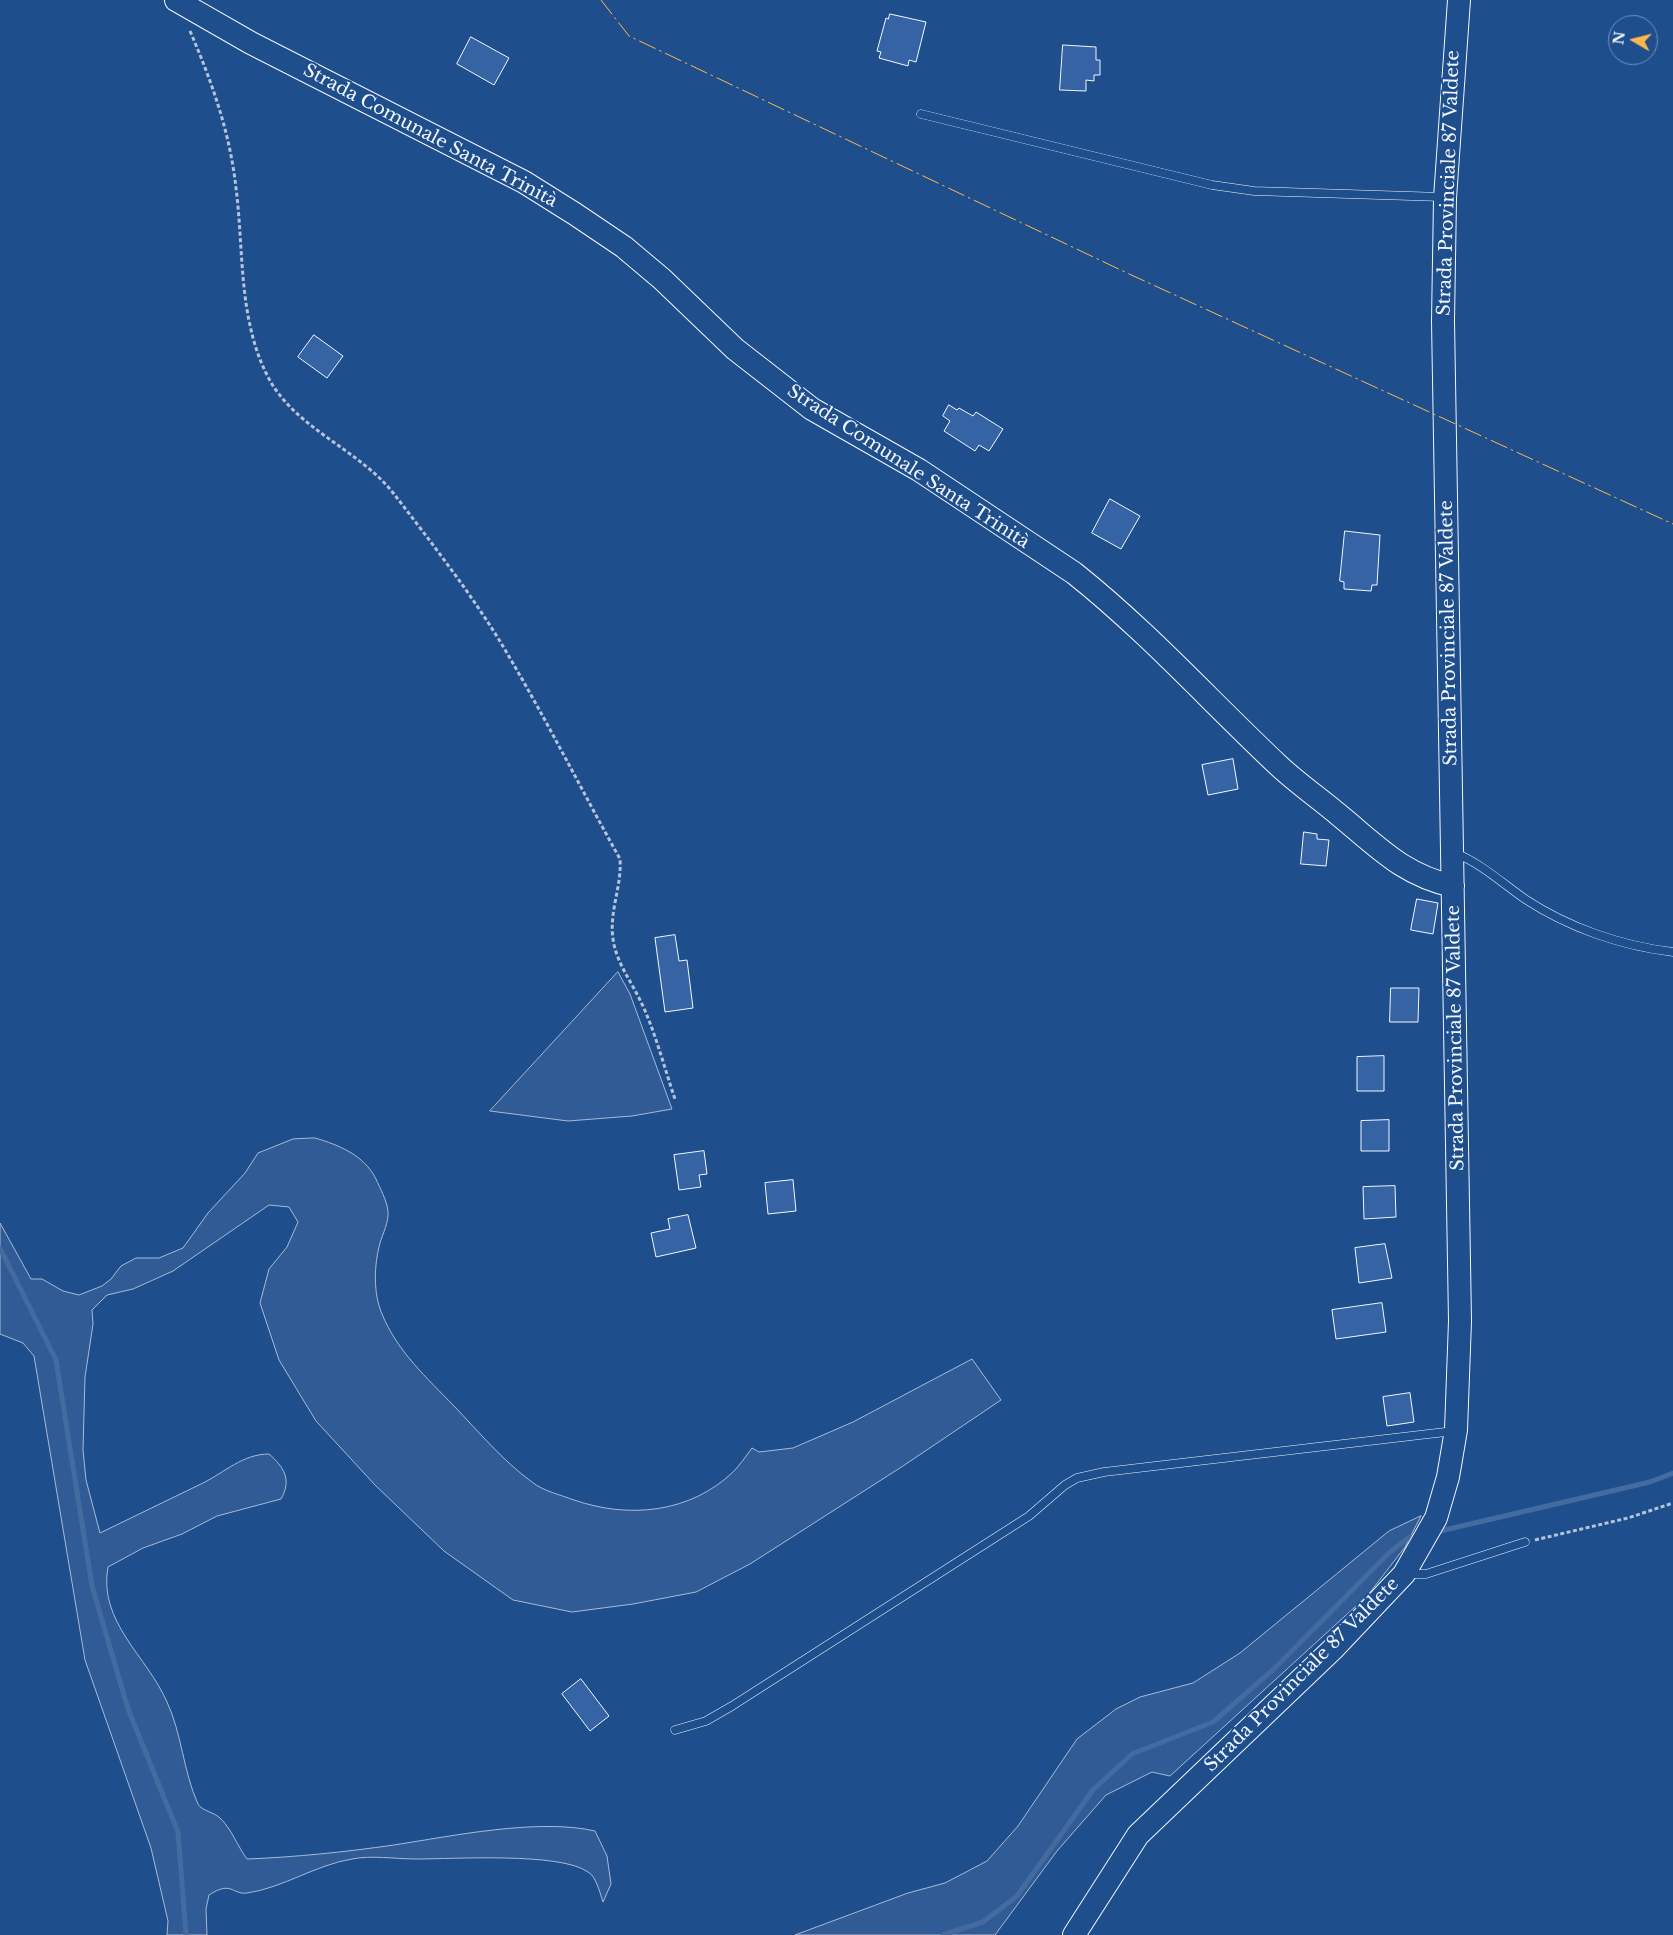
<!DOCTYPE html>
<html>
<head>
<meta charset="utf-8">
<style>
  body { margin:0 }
  #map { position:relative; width:1673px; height:1935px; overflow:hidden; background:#1f4e8c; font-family:"Libre Baskerville",serif }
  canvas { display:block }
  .north { position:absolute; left:1608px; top:15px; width:50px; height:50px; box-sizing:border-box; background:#1f4e8c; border:1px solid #7391ba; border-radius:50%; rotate:278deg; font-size:14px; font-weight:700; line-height:20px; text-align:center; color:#f2f6ff }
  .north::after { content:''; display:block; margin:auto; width:18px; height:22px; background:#ffb74d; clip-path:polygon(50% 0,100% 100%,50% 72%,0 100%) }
</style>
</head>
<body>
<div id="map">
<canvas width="1673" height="1935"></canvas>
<div class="north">N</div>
</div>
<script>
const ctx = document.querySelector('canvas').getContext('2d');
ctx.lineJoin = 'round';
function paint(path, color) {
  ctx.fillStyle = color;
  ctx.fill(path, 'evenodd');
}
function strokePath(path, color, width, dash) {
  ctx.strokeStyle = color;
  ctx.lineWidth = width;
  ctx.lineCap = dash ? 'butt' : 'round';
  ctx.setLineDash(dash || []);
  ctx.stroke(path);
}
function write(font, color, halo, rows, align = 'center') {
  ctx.font = font + ' "Libre Baskerville",serif';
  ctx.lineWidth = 4;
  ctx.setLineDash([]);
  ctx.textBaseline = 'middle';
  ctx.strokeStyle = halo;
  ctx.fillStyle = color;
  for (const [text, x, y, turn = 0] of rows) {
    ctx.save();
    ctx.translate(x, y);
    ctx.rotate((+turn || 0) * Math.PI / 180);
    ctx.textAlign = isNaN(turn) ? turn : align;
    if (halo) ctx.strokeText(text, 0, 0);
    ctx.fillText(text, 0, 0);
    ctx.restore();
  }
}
const green = new Path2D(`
  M 618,972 L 630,994 L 672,1109 L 632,1116 L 568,1121 L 490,1111 Z
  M 315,1138 C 339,1145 364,1155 376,1179 C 380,1188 387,1201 388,1211 C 389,1222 383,1233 380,1243 C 374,1265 373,1293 382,1314 C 397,1351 427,1378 454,1406 C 479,1432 503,1461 532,1482 C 543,1491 561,1495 574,1500 C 629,1519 690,1513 733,1472 C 740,1465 746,1456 752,1448 L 759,1452 L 793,1448 L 853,1422 L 972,1359 L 1001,1400 L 903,1466 L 750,1564 L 696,1592 L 633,1604 L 572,1612 L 513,1600 L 444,1551 L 375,1485 L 316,1421 L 279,1360 L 260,1303 L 269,1269 L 287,1247 L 298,1222 L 289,1207 L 269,1205 L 173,1271 L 133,1289 L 107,1295 L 92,1310 L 93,1324 L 85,1377 L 83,1450 L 86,1480 L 100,1533 C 134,1516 169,1500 203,1483 C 225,1472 243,1454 269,1454 C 284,1467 292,1480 281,1499 L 217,1516 L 182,1534 L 143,1548 L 108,1567 C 98,1622 147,1656 167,1702 C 182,1734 183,1771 198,1804 C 202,1811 214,1812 220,1818 C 231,1828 238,1847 247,1859 C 297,1857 345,1852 394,1845 C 452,1836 539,1818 595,1831 L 607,1856 L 611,1884 L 603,1902 C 600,1893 596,1876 588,1872 C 560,1852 454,1859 416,1859 C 395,1859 372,1855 352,1859 C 315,1865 283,1888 247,1893 C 232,1895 232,1880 209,1895 L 206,1909 L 207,1935 L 167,1935 L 168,1921 L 151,1848 L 85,1660 L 34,1356 L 23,1343 L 0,1334 L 0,1223 L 31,1279 L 42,1279 L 63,1291 L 79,1295 L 102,1286 L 111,1279 L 121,1266 L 136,1258 L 159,1258 L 183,1248 L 208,1213 L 245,1173 L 258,1153 L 293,1139 Z
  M 1421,1516 L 1405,1547 L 1368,1595 L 1170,1776 L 1152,1772 L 1106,1795 L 1057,1851 L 995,1935 L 795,1935 L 908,1893 L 945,1883 L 987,1861 L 1018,1826 L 1077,1739 L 1116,1709 L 1140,1697 L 1193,1683 L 1240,1653 L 1389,1531 Z`);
paint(green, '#305b95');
strokePath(green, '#a8bbd7', 1);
strokePath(new Path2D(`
  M 0,1248 L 56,1360 L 92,1586 L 128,1709 L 178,1832 L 186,1935
  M 1436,1532 L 1650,1482 L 1673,1473
  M 943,1935 L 983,1922 L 1017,1896 L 1093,1790 L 1132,1754 L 1213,1722 L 1274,1669 L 1389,1553 L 1408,1538 L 1418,1536`), '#446ba0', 5);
const building = new Path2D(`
  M 890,14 L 926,22 L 916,62 L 909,60 L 908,66 L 879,58 L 881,52 L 877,51 L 886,18 L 888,19 Z
  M 471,37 L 509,58 L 494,85 L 457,64 Z
  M 1063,45 L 1096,47 L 1096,60 L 1100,60 L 1100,75 L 1094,75 L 1094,81 L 1086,80 L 1086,91 L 1060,90 Z
  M 314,335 L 343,356 L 327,378 L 298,357 Z
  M 949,405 L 957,410 L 959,408 L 973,416 L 976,412 L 1003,429 L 989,451 L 979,445 L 975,451 L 944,431 L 950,421 L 943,416 Z
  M 1110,499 L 1140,516 L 1121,549 L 1092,533 Z
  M 1345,531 L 1380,535 L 1377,585 L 1372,585 L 1371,591 L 1344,589 L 1344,582 L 1340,581 Z
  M 1233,759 L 1238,789 L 1208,795 L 1202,765 Z
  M 1304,832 L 1317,834 L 1317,839 L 1329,840 L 1326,866 L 1301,864 Z
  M 1417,899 L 1438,903 L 1433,934 L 1411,930 Z
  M 675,935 L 679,961 L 687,960 L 693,1008 L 665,1012 L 655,938 Z
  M 1391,988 L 1419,988 L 1418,1022 L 1390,1022 Z
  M 1384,1056 L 1384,1091 L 1357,1091 L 1357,1057 Z
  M 1389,1120 L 1389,1151 L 1361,1151 L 1361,1121 Z
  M 704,1151 L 707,1174 L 699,1175 L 701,1187 L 679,1190 L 674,1155 Z
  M 793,1180 L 796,1211 L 768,1214 L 765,1183 Z
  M 1395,1186 L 1396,1217 L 1364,1219 L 1363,1187 Z
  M 688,1215 L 696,1248 L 656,1257 L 651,1233 L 670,1229 L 668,1219 Z
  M 1385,1244 L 1392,1278 L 1359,1283 L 1355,1248 Z
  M 1382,1303 L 1386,1332 L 1336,1339 L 1332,1310 Z
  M 1410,1393 L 1414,1422 L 1387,1426 L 1383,1397 Z
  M 581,1679 L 609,1716 L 590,1731 L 562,1694 Z`);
paint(building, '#3563a3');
strokePath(building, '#f2f6ff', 1);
const lane = new Path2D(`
  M 921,114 L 1212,185 L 1254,191 L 1442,197
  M 1455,853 C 1482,864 1502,883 1525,899 C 1569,928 1622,946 1673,952
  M 1409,1574 L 1426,1574 L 1525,1542
  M 675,1730 L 706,1721 L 732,1706 L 1029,1516 L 1065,1485 L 1077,1478 L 1104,1472 L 1454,1431`);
const secondary = new Path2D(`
  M 176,0 L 251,43 L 524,182 L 575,214 L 624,247 L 662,279 L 735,349 L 812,409 L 919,470 L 1074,573 C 1147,631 1210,701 1278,765 C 1297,783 1319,798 1339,815 C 1378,847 1403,875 1453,886
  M 1074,1935 L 1138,1835 L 1334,1648 L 1404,1574 L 1436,1518 L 1448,1477 L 1456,1430 L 1460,1321 L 1443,321 L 1445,198 L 1459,0`);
strokePath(lane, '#f2f6ff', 9);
strokePath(secondary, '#f2f6ff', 24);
strokePath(new Path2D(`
  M 190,31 C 212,82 230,133 236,188 C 244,251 238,319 268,377 C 295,429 359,449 394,494 C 431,542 473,596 504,648 C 545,717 581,789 620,859 C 622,886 609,911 613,939 C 616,961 629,978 639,998 C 654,1027 664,1067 675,1099
  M 1535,1540 L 1628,1518 L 1673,1503`), '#b3c4dc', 3, [4, 2.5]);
strokePath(lane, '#1f4e8c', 8);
strokePath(secondary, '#1f4e8c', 22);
strokePath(new Path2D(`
  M 601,0 L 629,36 L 1127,273 L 1673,524`), '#ffb74d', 1, [18, 4, 2.5, 4]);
write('18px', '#f2f6ff', '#1f4e8c', [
  ["Strada Comunale Santa Trinità",430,136,28],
  ["Strada Provinciale 87 Valdete",1449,183,-88],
  ["Strada Comunale Santa Trinità",908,467,33],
  ["Strada Provinciale 87 Valdete",1449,633,-91],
  ["Strada Provinciale 87 Valdete",1456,1038,-91],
  ["Strada Provinciale 87 Valdete",1302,1675,-45]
]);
</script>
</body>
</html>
